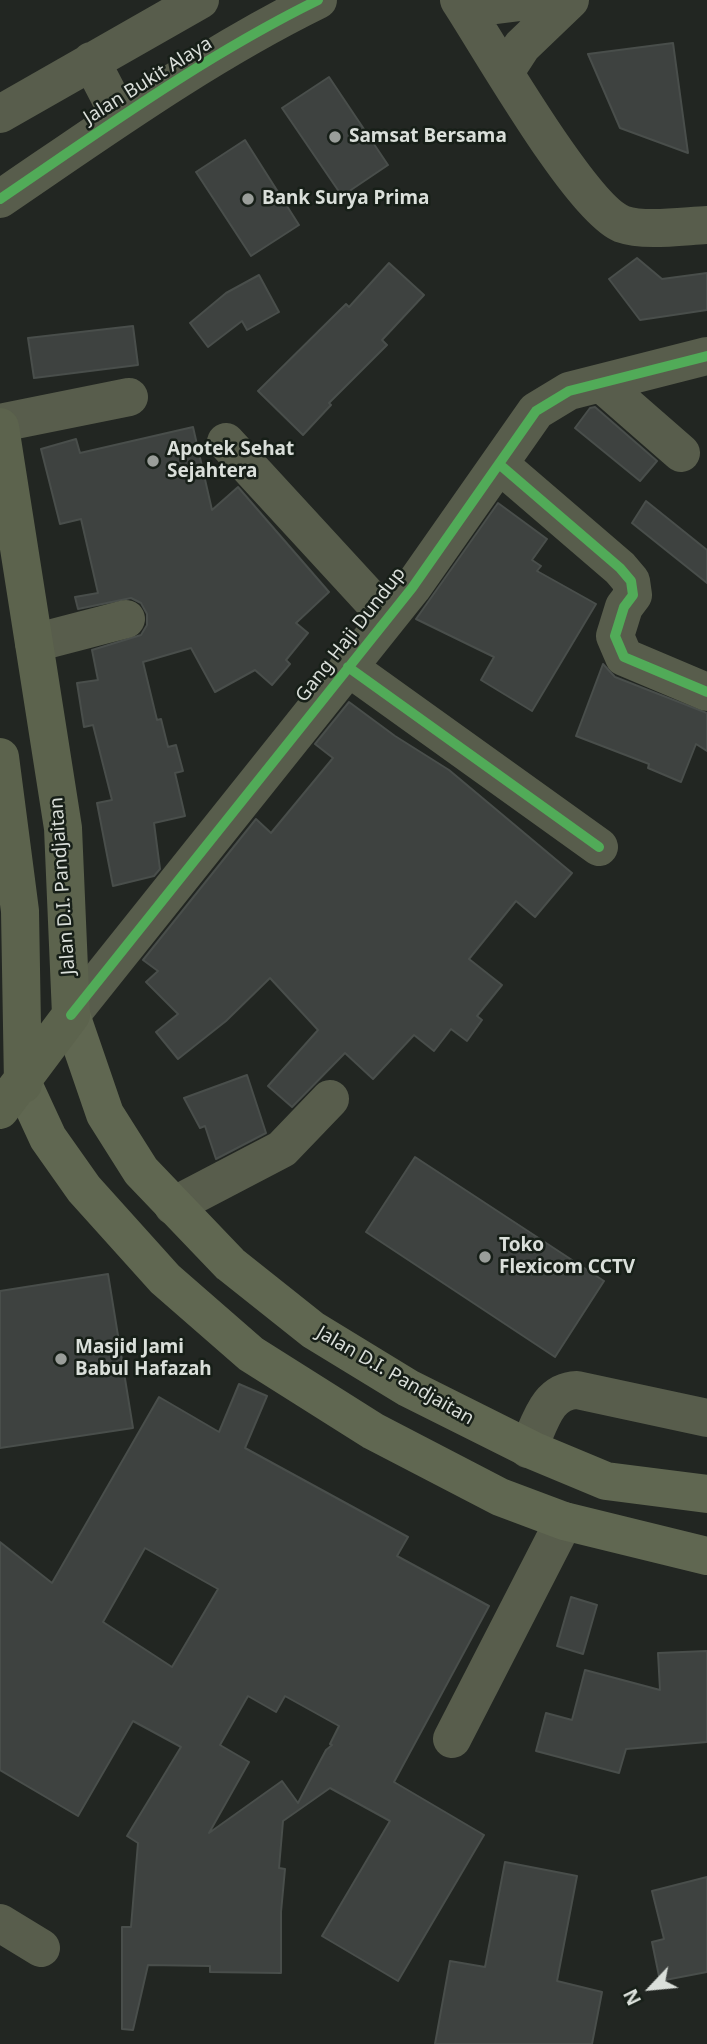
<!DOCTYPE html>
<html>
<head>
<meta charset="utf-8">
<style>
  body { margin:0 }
  #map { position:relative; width:707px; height:2044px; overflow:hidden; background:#222622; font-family:"Noto Sans",sans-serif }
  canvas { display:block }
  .north { position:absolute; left:616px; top:1953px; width:70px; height:70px; -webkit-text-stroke:5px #171f18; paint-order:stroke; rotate:244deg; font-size:19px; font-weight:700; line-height:28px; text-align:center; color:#dadfda }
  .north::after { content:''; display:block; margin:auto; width:24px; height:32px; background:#dadfda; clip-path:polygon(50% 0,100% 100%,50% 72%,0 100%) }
</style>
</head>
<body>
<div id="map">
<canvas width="707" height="2044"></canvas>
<div class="north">N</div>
</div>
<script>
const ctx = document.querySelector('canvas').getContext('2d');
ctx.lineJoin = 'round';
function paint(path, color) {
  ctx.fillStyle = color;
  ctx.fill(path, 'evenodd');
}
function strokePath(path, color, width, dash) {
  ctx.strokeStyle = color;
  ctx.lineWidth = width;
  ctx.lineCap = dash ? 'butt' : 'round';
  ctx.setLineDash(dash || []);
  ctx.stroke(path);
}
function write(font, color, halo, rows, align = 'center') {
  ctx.font = font + ' "Noto Sans",sans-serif';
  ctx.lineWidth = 5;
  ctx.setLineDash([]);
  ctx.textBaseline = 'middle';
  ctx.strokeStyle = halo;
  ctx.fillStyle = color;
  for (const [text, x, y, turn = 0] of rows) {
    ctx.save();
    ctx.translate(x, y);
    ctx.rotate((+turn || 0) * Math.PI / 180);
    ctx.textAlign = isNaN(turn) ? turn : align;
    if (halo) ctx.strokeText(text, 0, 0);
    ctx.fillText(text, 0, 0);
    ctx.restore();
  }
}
const building = new Path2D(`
  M 673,43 L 688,153 L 620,128 L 588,54 Z
  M 329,77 L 388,165 L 342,196 L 282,108 Z
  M 245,140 L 299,225 L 251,256 L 196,172 Z
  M 637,258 L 662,279 L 707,273 L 707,310 L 640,320 L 609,279 Z
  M 389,263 L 424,295 L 382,340 L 387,345 L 329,403 L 331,405 L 303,435 L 258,391 L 346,304 L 349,307 Z
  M 259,275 L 279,312 L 247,330 L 242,321 L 208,347 L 190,323 L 226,293 Z
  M 133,326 L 138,365 L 34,378 L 28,338 Z
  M 595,407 L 657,461 L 640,481 L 575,428 L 590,408 Z
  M 193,427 L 212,510 L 238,487 L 329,592 L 296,623 L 308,633 L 286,660 L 290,664 L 272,685 L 255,670 L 215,692 L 191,648 L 143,662 L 157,720 L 161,719 L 168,747 L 176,745 L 183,771 L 175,773 L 185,816 L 154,823 L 160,869 L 154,876 L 113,886 L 97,803 L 112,800 L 93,725 L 84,727 L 77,683 L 98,680 L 92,650 L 141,635 L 147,625 L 147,614 L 141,603 L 131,598 L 78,609 L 75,597 L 98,593 L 81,519 L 60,524 L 41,449 L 76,439 L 80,453 Z
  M 646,501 L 707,550 L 707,583 L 632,523 Z
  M 498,503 L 547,539 L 532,560 L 541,566 L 537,571 L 596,604 L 532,711 L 481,680 L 494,657 L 416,619 Z
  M 603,664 L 615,677 L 707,713 L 707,751 L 696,744 L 681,782 L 648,768 L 649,764 L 576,736 Z
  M 349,702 L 395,736 L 449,770 L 572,873 L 535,917 L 516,901 L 469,959 L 502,985 L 477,1016 L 482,1020 L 467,1041 L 451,1029 L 434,1051 L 414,1035 L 373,1079 L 345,1053 L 292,1107 L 268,1086 L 318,1030 L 270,978 L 226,1021 L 178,1059 L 156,1032 L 178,1014 L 146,982 L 158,971 L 143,960 L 256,819 L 271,833 L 333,758 L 315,744 Z
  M 247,1075 L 266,1133 L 216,1159 L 205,1126 L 200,1128 L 184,1098 Z
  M 415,1157 L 604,1281 L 555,1357 L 366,1232 Z
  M 108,1274 L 133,1428 L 0,1448 L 0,1291 Z
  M 239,1384 L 267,1396 L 245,1448 L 408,1537 L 397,1556 L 489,1606 L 394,1782 L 484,1835 L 398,1981 L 322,1936 L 390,1821 L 330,1788 L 283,1821 L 279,1868 L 285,1869 L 281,1912 L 281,1973 L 210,1972 L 210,1966 L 148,1965 L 133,2030 L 122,2029 L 122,1927 L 131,1927 L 138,1843 L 127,1836 L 181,1747 L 133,1721 L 78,1816 L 0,1770 L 0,1542 L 52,1583 L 159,1397 L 219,1432 ZM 145,1548 L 218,1589 L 172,1667 L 103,1622 ZM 248,1696 L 276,1712 L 285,1696 L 339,1726 L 330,1744 L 332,1745 L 326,1750 L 298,1803 L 282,1781 L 209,1833 L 249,1762 L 220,1745 Z
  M 571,1597 L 597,1605 L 583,1654 L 557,1646 Z
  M 707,1651 L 707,1742 L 626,1749 L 619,1773 L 536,1751 L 546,1713 L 572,1720 L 585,1670 L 660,1690 L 658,1653 Z
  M 505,1862 L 577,1876 L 557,1981 L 602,1992 L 592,2044 L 435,2044 L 450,1961 L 485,1967 Z
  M 707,1877 L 707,1972 L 660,1981 L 652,1942 L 664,1939 L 652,1891 Z`);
paint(building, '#3e4240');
strokePath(building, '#494e4b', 2);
strokePath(new Path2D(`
  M 459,0 C 488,44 581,208 622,224 C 644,232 684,226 707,225
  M 465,9 L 536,0
  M 91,61 L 120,117
  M 505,72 L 522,46 L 570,0
  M 0,114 L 200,0
  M 0,199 C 103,129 206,55 318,0
  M 602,384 L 681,453
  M 0,423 L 129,397
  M 226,442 L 388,618
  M 499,464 L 620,568 L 631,581 L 633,595 L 624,607 L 615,636 L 624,657 L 707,692
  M 34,643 L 126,619
  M 348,667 L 599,847
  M 71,1015 L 412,588 L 536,411 L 569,391 L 707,356
  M 173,1206 L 282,1149 L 330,1099
  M 528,1449 C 540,1424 546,1391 577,1390 L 707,1418
  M 452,1739 L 564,1521
  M 0,1923 L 41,1948`), '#585d4c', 38);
strokePath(new Path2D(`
  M 71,1015 L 105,1114 L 141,1171 L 230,1264 L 313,1330 L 408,1388 L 534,1451 L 606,1481 L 707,1494
  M 23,1084 L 48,1138 L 84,1189 L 165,1279 L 251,1354 L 373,1431 L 500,1497 L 564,1521 L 707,1556`), '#606751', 38);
strokePath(new Path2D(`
  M 0,427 L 63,828 L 71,1015 L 0,1110
  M 0,757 L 20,911 L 23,1084`), '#5c634d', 38);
strokePath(new Path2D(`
  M 0,199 C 103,129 206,55 318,0
  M 499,464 L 620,568 L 631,581 L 633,595 L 624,607 L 615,636 L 624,657 L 707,692
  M 348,667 L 599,847
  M 71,1015 L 412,588 L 536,411 L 569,391 L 707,356`), '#51ab58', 10);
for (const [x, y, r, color] of [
  [335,137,7,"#9a9e9a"],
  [248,199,7,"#9a9e9a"],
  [153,461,7,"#9a9e9a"],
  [485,1257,7,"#9a9e9a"],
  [61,1359,7,"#9a9e9a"]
]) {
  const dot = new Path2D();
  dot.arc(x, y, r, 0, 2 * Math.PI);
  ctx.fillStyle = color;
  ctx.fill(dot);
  strokePath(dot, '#171f18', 2.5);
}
write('19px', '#dadfda', '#171f18', [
  ["Jalan Bukit Alaya",148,81,-32],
  ["Gang Haji Dundup",351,635,-52],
  ["Jalan D.I. Pandjaitan",63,886,-94],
  ["Jalan D.I. Pandjaitan",395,1376,30]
]);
write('bold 19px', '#dadfda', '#171f18', [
  ["Samsat Bersama",349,137],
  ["Bank Surya Prima",262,199],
  ["Apotek Sehat",167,450],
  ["Sejahtera",167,472],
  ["Toko",499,1246],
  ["Flexicom CCTV",499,1268],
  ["Masjid Jami",75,1348],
  ["Babul Hafazah",75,1370]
], 'left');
</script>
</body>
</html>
